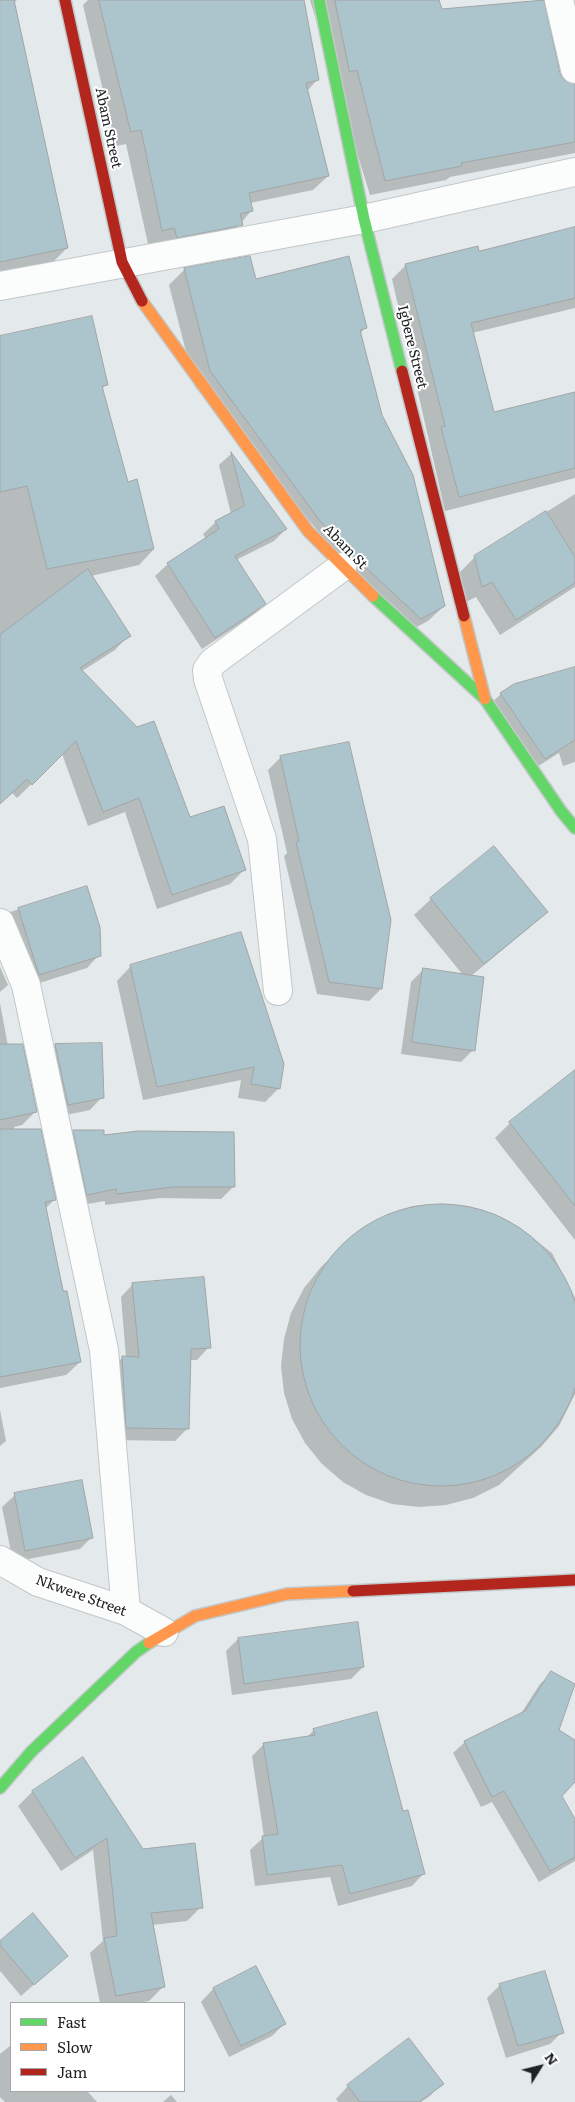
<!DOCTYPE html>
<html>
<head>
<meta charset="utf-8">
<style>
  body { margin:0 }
  #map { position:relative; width:575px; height:2102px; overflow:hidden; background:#e4eaeb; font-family:Literata,serif }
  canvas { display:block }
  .legend { position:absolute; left:10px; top:2002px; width:175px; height:90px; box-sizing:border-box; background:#fff; border:1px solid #a6a7a8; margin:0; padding:6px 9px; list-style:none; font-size:15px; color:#202325 }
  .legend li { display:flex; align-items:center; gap:10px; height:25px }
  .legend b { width:25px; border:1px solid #a6a7a8 }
  .north { position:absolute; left:515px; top:2042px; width:50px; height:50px; -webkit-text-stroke:4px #fff; paint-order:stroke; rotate:54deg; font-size:14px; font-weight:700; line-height:20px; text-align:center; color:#202325 }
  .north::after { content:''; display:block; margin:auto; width:18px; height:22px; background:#202325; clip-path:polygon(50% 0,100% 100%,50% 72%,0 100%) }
</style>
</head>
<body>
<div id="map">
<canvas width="575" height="2102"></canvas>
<ul class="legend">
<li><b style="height:6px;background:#63d668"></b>Fast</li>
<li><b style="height:6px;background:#ff974d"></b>Slow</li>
<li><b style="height:6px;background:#b3261e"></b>Jam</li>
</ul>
<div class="north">N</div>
</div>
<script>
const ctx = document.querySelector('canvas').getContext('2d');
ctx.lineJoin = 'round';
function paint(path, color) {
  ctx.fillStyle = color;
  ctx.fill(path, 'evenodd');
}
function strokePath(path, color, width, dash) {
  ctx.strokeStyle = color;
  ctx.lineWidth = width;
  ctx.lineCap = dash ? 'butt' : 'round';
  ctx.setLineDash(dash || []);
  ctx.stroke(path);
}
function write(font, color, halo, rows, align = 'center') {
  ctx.font = font + ' Literata,serif';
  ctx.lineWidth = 4;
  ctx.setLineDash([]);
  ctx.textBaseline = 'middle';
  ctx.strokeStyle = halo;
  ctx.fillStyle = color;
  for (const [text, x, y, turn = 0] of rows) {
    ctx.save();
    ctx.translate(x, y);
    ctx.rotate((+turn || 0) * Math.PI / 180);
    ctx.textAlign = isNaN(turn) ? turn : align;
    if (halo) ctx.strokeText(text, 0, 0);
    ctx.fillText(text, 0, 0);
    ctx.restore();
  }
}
paint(new Path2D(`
  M 0,0 L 17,0 L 14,3 L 67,248 L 51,264 L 0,274 Z
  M 88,0 L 303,0 L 318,79 L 307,91 L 328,176 L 313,190 L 250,203 L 251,211 L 227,240 L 162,251 L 160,242 L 148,244 L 126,144 L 116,146 L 83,5 Z
  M 310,0 L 438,0 L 441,10 L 543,0 L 559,73 L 562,80 L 575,85 L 575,153 L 450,177 L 446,180 L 370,195 Z
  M 575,228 L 575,308 L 472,333 L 493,413 L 575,393 L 575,478 L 445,511 L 392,279 L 406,265 L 478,252 Z
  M 185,269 L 255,281 L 365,328 L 360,334 L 381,416 L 444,606 L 428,621 L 405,633 L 195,387 L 169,285 Z
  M 0,340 L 106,385 L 102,389 L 127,483 L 136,481 L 153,550 L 139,565 L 91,576 L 129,635 L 115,650 L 82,671 L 189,819 L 244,870 L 230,884 L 157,909 L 125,812 L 88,826 L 62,754 L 17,798 L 12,793 L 0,804 Z
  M 231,454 L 286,529 L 274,541 L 236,560 L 264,604 L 252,616 L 202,649 L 155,576 L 168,564 L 206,539 L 203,534 L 216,522 L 231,514 L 219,465 Z
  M 575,494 L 575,587 L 500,635 L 476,597 L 466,602 L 459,573 L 475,557 Z
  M 575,669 L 575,762 L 563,766 L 559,753 L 532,770 L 488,706 L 501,694 L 514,686 Z
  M 348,743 L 381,989 L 369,1001 L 317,994 L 284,856 L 287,853 L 268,770 L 280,758 Z
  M 86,888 L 99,955 L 87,968 L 27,987 L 0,922 L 10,912 Z
  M 431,899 L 546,912 L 529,928 L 471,976 L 473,1050 L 461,1062 L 401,1054 L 411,982 L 423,970 L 463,975 L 414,915 Z
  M 131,966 L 283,1064 L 279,1088 L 265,1102 L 238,1098 L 241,1080 L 143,1100 L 117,981 Z
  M 0,967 L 8,985 L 0,992 Z
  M 0,1003 L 8,1046 L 36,1111 L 22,1125 L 14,1127 L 14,1130 L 55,1199 L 45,1209 L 80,1362 L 66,1375 L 0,1388 Z
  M 55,1045 L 101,1045 L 102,1097 L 90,1110 L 56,1117 L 43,1057 Z
  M 575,1092 L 575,1240 L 495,1138 L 510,1123 Z
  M 73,1131 L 103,1136 L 233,1187 L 221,1199 L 160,1198 L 105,1205 L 105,1201 L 75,1206 L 62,1143 Z
  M 441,1204 L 468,1206 L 495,1214 L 519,1227 L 552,1253 L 575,1298 L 575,1394 L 559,1426 L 541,1447 L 499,1485 L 473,1498 L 446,1505 L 419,1507 L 392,1504 L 366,1495 L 343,1482 L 322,1464 L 305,1443 L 292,1419 L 284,1393 L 281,1366 L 284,1339 L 291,1313 L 304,1288 L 321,1267 L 362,1228 L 387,1215 L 413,1206 Z
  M 133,1284 L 209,1347 L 197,1360 L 189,1360 L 188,1428 L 175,1441 L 114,1440 L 110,1370 L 122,1358 L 126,1358 L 121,1297 Z
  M 0,1410 L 6,1441 L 0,1446 Z
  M 15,1495 L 92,1537 L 80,1549 L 13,1562 L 2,1507 Z
  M 238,1639 L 363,1667 L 351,1679 L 232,1695 L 226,1651 Z
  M 552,1673 L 557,1731 L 575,1741 L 575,1780 L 560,1796 L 575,1821 L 575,1861 L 539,1882 L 492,1802 L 481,1807 L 453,1753 L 465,1742 L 520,1715 L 540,1684 Z
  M 314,1730 L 402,1812 L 424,1873 L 412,1886 L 338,1906 L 330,1877 L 255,1886 L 250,1850 L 264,1837 L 252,1756 L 264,1744 L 306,1738 Z
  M 83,1759 L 142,1850 L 201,1907 L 187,1921 L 152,1925 L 163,1987 L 149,2001 L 136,2003 L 100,2003 L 90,1953 L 103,1941 L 93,1850 L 61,1871 L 18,1806 L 32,1792 Z
  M 0,1942 L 66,1956 L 21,1996 L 0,1971 Z
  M 256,1968 L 284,2024 L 272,2036 L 229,2057 L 201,2002 L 213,1989 Z
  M 500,1985 L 562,2032 L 550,2044 L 506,2058 L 487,1998 Z
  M 409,2040 L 442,2083 L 430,2096 L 421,2102 L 338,2102 L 336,2099 L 348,2086 Z
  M 11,2045 L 11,2091 L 87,2091 L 97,2102 L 5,2102 L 0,2097 L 0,2054 Z
  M 171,2095 L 177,2102 L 163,2102 Z`), '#0003');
const building = new Path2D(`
  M 0,0 L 14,0 L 68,248 L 0,262 Z
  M 99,0 L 304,0 L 319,80 L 306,83 L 329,176 L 249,193 L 253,211 L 240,214 L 243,225 L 177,238 L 174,228 L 162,231 L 141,130 L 131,132 Z
  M 335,0 L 439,0 L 442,9 L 544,0 L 560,73 L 564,80 L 575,84 L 575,142 L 461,163 L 462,166 L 385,181 L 357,70 L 350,72 Z
  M 575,227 L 575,298 L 471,323 L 494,412 L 575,392 L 575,468 L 459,497 L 441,427 L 445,426 L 405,264 L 478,246 L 479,251 Z
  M 250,256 L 256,279 L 349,256 L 367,328 L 360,330 L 382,415 L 413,475 L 445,606 L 421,619 L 347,550 L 334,524 L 327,528 L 320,521 L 210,371 L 184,268 Z
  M 92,316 L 108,385 L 102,386 L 128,482 L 137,479 L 154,549 L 47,569 L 27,486 L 0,492 L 0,336 Z
  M 231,452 L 287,529 L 235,556 L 266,604 L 215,638 L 167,563 L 219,529 L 215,521 L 244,506 Z
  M 546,511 L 575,557 L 575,583 L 516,620 L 492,582 L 482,587 L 474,556 Z
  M 88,569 L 131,636 L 80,668 L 137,727 L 154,721 L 190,817 L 224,806 L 246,870 L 172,895 L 139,798 L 103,812 L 76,741 L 32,785 L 27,779 L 0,804 L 0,635 Z
  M 575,667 L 575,740 L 545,759 L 500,693 L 514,684 Z
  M 349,742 L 391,920 L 382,989 L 329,982 L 296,842 L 299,841 L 280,756 Z
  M 494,846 L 548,912 L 484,964 L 430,898 Z
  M 87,886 L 100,927 L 101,956 L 39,975 L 18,908 Z
  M 241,932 L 284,1064 L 280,1089 L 251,1084 L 254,1067 L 157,1087 L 130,965 Z
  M 423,968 L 484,977 L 475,1051 L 412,1042 Z
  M 102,1043 L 104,1098 L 68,1105 L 55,1044 Z
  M 0,1044 L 23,1044 L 37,1112 L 0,1120 Z
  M 575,1070 L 575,1206 L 509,1122 Z
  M 0,1129 L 41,1129 L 56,1200 L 45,1202 L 63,1291 L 67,1291 L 81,1362 L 0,1377 Z
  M 73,1130 L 104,1130 L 104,1135 L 138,1131 L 234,1132 L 235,1187 L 173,1187 L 117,1194 L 116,1189 L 87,1195 Z
  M300 1345a141 141 0 1 1 282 0a141 141 0 1 1-282 0Z
  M 204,1277 L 211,1348 L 191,1349 L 189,1429 L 126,1428 L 122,1356 L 139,1357 L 132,1283 Z
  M 82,1480 L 93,1538 L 25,1551 L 14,1493 Z
  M 358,1622 L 364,1667 L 244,1684 L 238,1638 Z
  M 551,1671 L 575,1684 L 559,1730 L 575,1740 L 575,1782 L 562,1796 L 575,1819 L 575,1857 L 550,1871 L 504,1791 L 492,1797 L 464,1741 L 525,1711 Z
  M 377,1712 L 403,1811 L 408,1810 L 425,1874 L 350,1894 L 342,1865 L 267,1875 L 262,1836 L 278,1834 L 263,1743 L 315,1735 L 313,1729 Z
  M 83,1757 L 143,1849 L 195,1843 L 203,1908 L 151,1913 L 165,1987 L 116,1996 L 104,1938 L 117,1936 L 107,1838 L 75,1858 L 32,1791 Z
  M 33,1913 L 68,1956 L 34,1985 L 0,1945 L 0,1941 Z
  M 256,1966 L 286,2024 L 241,2046 L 213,1988 Z
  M 545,1971 L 564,2033 L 518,2046 L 499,1984 Z
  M 409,2038 L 444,2084 L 419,2102 L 360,2102 L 347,2085 Z`);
paint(building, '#acc4cb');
strokePath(building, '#a1a5a6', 1);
const street = new Path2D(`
  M 559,0 L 575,69
  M 0,286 L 364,219 L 575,172
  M 0,923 L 26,985 L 104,1350 L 126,1611
  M 278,991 L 262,839 L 208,679 L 207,670 L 213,662 L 342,567
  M 0,1560 L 38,1582 L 126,1611 L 164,1632`);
const fast = new Path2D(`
  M 319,0 L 364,219 L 402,371
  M 373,596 L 485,699 L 561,811 L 575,828
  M 0,1788 L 31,1752 L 136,1652 L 149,1643`);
const slow = new Path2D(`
  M 142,301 L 308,531 L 373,596
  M 464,616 L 485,699
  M 149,1643 L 195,1616 L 287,1594 L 353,1591`);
const jam = new Path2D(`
  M 65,0 L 122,262 L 142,301
  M 402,371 L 464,616
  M 353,1591 L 575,1580`);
strokePath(street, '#c2c7c8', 30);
strokePath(fast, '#c2c7c8', 14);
strokePath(slow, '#c2c7c8', 14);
strokePath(jam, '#c2c7c8', 14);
strokePath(street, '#fbfcfc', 28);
strokePath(fast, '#63d668', 11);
strokePath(slow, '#ff974d', 11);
strokePath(jam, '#b3261e', 11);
write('14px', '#202325', '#fff', [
  ["Abam Street",108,128,78],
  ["Igbere Street",412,347,76],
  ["Abam St",345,547,46],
  ["Nkwere Street",81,1596,20]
]);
</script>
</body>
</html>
